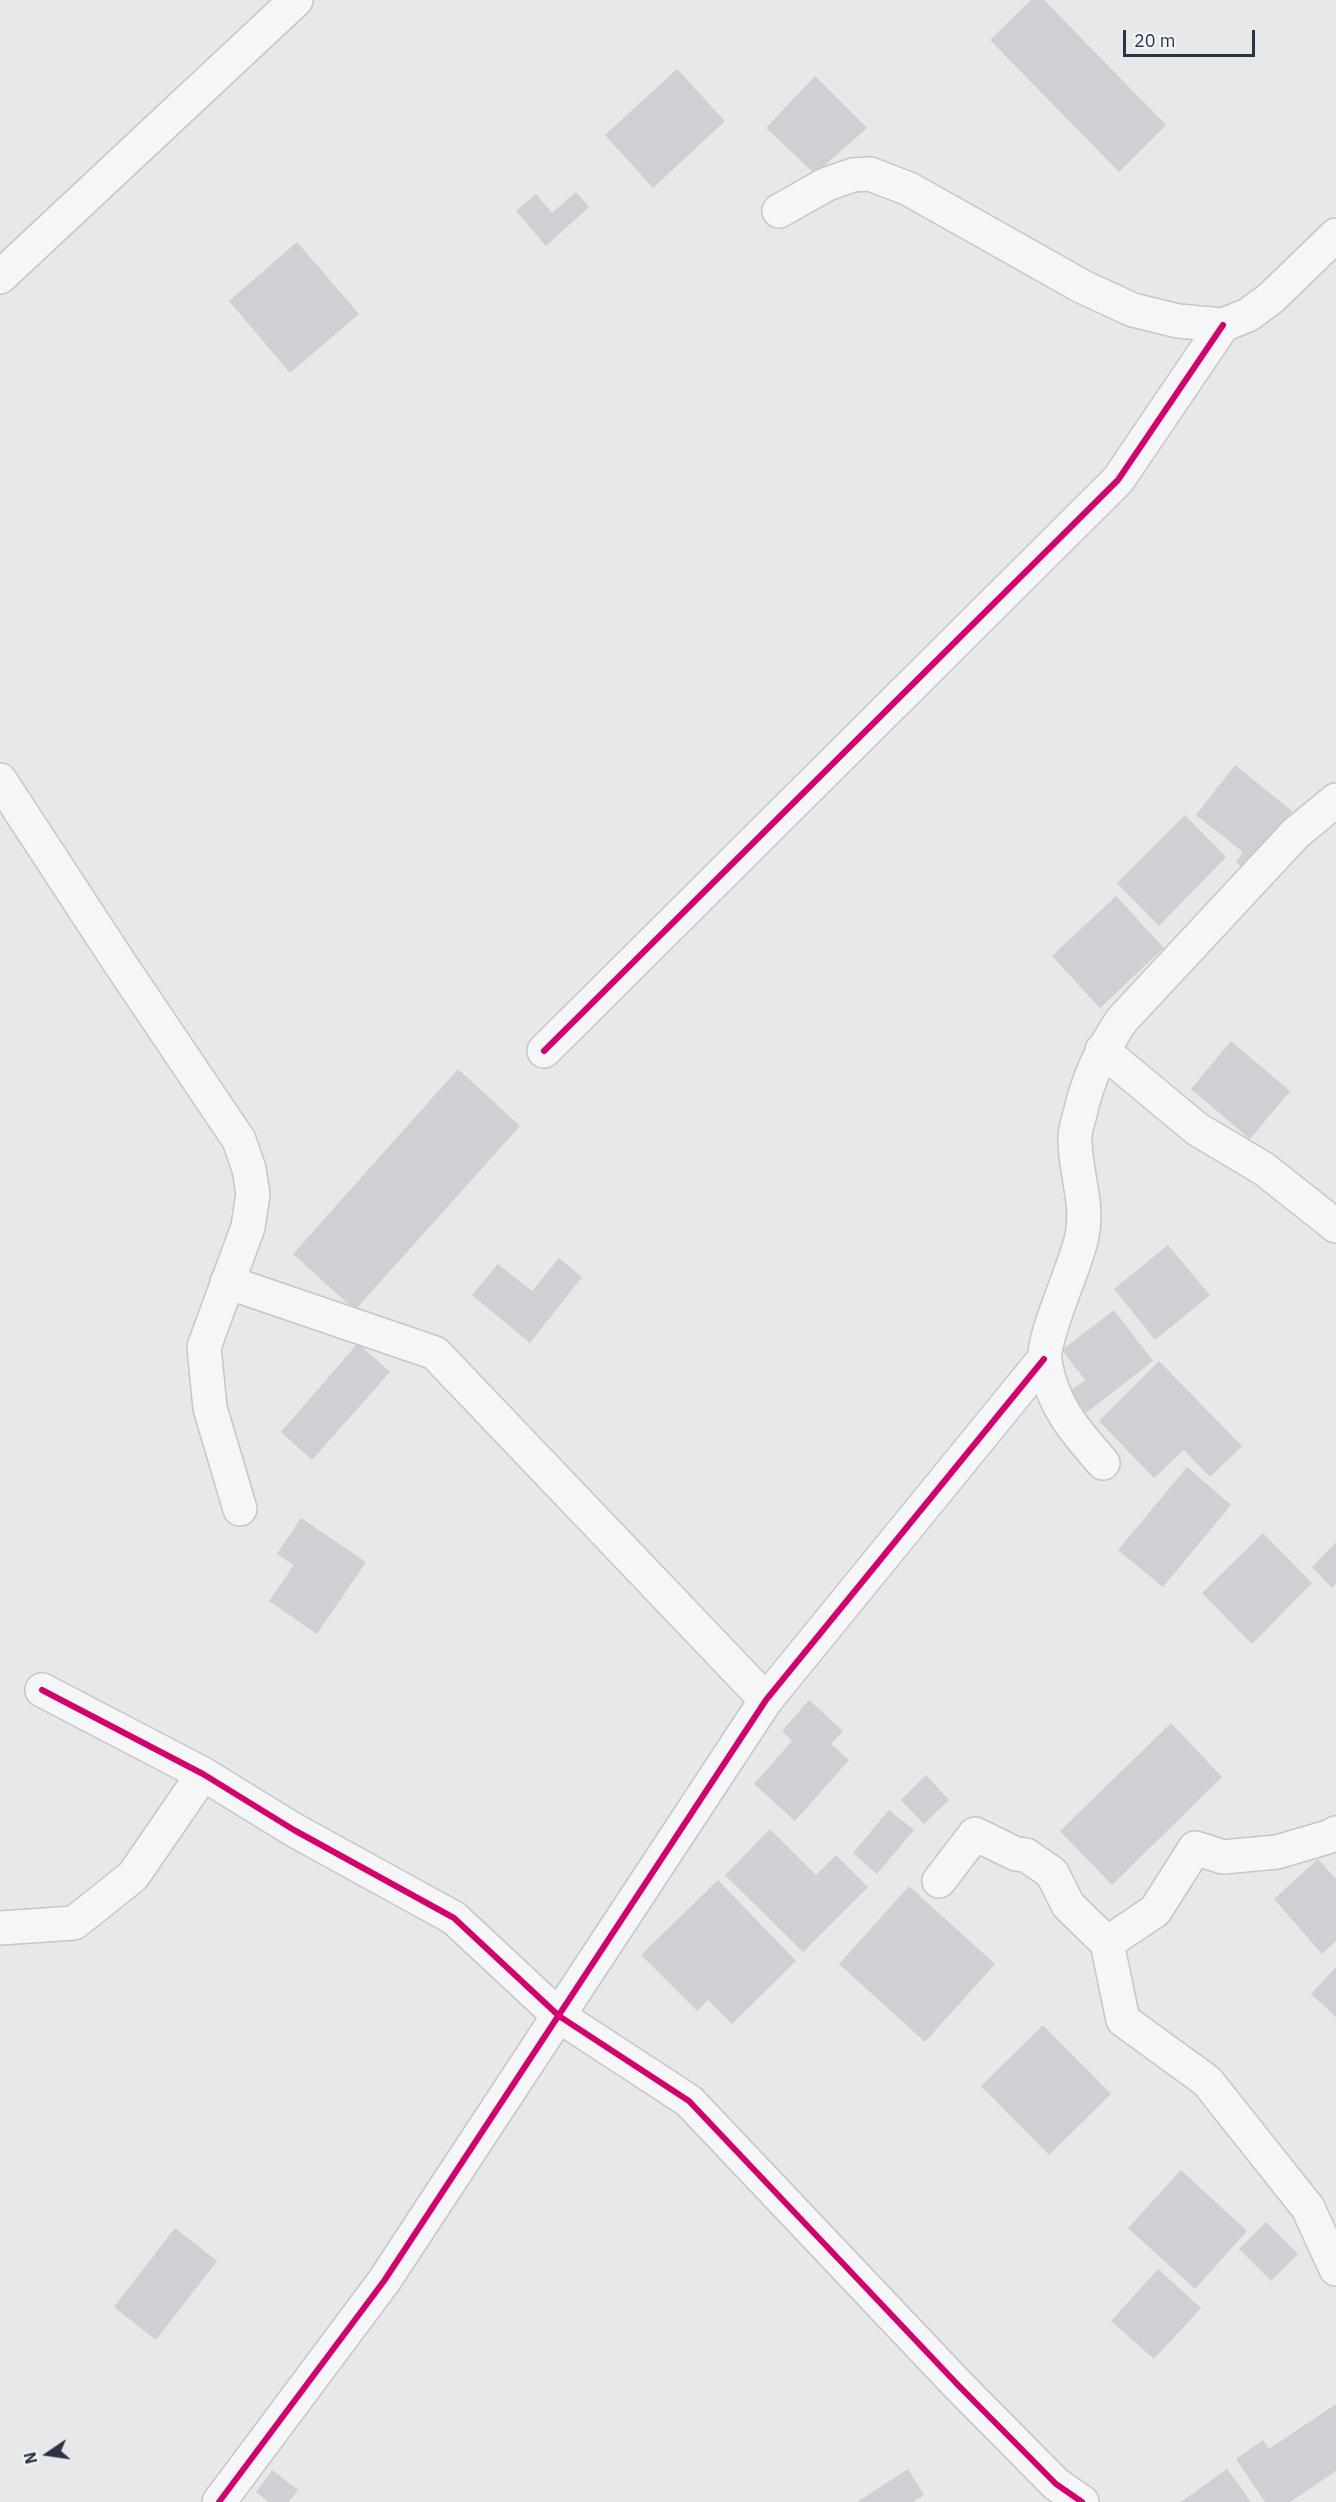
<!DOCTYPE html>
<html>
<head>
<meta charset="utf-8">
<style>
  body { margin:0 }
  #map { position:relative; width:1336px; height:2502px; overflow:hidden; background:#e6e8ea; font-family:"IBM Plex Sans",sans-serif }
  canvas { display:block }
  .north { position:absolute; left:18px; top:2424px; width:60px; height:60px; -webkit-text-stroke:4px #f4f6f9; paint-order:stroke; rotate:257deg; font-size:16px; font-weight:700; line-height:24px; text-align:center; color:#2b3445 }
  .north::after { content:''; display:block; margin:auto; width:21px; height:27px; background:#2b3445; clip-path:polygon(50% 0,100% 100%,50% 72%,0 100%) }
  .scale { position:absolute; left:1123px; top:30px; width:132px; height:27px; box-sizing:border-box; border:3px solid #2b3445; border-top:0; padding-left:8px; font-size:18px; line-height:21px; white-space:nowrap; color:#2b3445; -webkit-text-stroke:4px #f4f6f9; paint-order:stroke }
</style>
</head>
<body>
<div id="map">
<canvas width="1336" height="2502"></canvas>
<div class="north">N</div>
<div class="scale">20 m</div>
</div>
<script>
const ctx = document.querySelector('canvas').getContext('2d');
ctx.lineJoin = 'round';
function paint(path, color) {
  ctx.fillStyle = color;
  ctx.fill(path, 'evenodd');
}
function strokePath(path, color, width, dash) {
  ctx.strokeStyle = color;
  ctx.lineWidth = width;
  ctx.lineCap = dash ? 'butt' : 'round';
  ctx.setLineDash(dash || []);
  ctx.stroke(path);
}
paint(new Path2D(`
  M 1031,0 L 1044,0 L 1166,125 L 1119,172 L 990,40 Z
  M 677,69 L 725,121 L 653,188 L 605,135 Z
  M 815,76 L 867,128 L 815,174 L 766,128 Z
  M 576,192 L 589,207 L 546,246 L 516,211 L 536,194 L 552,213 Z
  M 297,242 L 359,314 L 290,373 L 229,301 Z
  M 1235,765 L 1292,811 L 1245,870 L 1236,862 L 1243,852 L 1196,815 Z
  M 1185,815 L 1226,857 L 1159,926 L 1117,883 Z
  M 1116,896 L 1164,948 L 1100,1008 L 1052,956 Z
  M 1231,1041 L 1290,1091 L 1250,1139 L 1191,1089 Z
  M 458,1069 L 520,1126 L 355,1310 L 293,1254 Z
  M 1168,1245 L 1210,1295 L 1155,1340 L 1114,1289 Z
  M 559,1258 L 582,1277 L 530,1343 L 472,1295 L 498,1264 L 532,1291 Z
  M 1114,1310 L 1153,1361 L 1086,1413 L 1070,1391 L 1085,1380 L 1062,1350 Z
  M 358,1343 L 390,1372 L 312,1460 L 281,1432 Z
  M 1159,1361 L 1242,1446 L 1210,1477 L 1184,1450 L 1154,1478 L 1099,1421 Z
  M 1187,1467 L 1231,1505 L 1163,1587 L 1118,1550 Z
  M 301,1518 L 366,1562 L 317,1634 L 269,1601 L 294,1565 L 277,1554 Z
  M 1263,1533 L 1312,1583 L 1252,1644 L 1202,1593 Z
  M 1336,1542 L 1336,1584 L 1332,1588 L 1312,1567 Z
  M 809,1700 L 843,1731 L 831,1744 L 849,1760 L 795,1821 L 754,1784 L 792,1741 L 782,1731 Z
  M 1171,1723 L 1222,1777 L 1112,1885 L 1060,1831 Z
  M 926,1775 L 949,1800 L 924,1824 L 901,1800 Z
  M 889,1810 L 914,1830 L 877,1874 L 853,1853 Z
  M 770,1829 L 816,1875 L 836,1855 L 868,1887 L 803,1952 L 725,1875 Z
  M 1318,1859 L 1336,1879 L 1336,1941 L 1322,1954 L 1274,1899 Z
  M 718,1880 L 796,1961 L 732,2024 L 708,2000 L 697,2011 L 641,1955 Z
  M 909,1886 L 995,1964 L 925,2042 L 839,1964 Z
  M 1336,1967 L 1336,2017 L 1311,1994 Z
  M 1043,2025 L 1111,2094 L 1049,2155 L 981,2086 Z
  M 1181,2170 L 1247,2231 L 1195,2289 L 1128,2228 Z
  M 1266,2222 L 1298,2254 L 1271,2281 L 1239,2249 Z
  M 175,2228 L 217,2261 L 156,2340 L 114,2307 Z
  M 1158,2269 L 1201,2308 L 1154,2359 L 1111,2321 Z
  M 1336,2404 L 1336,2471 L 1290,2502 L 1265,2502 L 1236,2459 L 1263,2440 L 1269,2449 Z
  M 908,2469 L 924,2495 L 913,2502 L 857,2502 Z
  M 1227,2469 L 1251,2502 L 1181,2502 Z
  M 272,2470 L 298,2490 L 289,2502 L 269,2502 L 256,2492 Z`), '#ced0d3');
const street = new Path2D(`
  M 779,211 L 827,184 L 853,175 L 870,174 L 909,189 L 1083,287 L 1133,310 L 1178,321 L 1223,325 L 1248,315 L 1271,298 L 1336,235
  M 0,277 L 296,0
  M 0,780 L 119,962 L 239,1140 L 249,1169 L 253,1194 L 248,1227 L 204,1347 L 210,1408 L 240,1509
  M 1102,1050 L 1197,1129 L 1264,1169 L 1336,1226
  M 544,1051 L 1118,480 L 1223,325
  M 227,1282 L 435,1353 L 766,1700
  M 1103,1463 C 1075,1431 1052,1405 1045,1362 C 1041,1338 1076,1267 1082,1236 C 1089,1202 1074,1170 1075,1137 C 1075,1129 1078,1122 1080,1114 C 1088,1078 1101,1051 1122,1020 L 1296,833 L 1336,800
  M 42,1690 L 203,1774 L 294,1830 L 454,1918 L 559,2016 L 689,2101 L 958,2385 L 1056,2484 L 1082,2502
  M 939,1881 L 975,1834 L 1016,1854 L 1026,1855 L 1052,1873 L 1068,1905 L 1107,1943 L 1155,1911 L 1195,1848 L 1223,1857 L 1277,1852 L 1328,1837 L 1336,1833
  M 0,1928 L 74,1923 L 133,1876 L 203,1774
  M 1107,1943 L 1123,2020 L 1207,2081 L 1308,2208 L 1336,2269
  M 219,2502 L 384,2281 L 766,1700 L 1044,1359`);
strokePath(street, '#c4c6c8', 36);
strokePath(street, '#f5f6f7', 33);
strokePath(new Path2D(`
  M 544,1051 L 1118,480 L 1223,325
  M 42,1690 L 203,1774 L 294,1830 L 454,1918 L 559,2016 L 689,2101 L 958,2385 L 1056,2484 L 1082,2502
  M 219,2502 L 384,2281 L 766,1700 L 1044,1359`), '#d6006c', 6);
</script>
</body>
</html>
